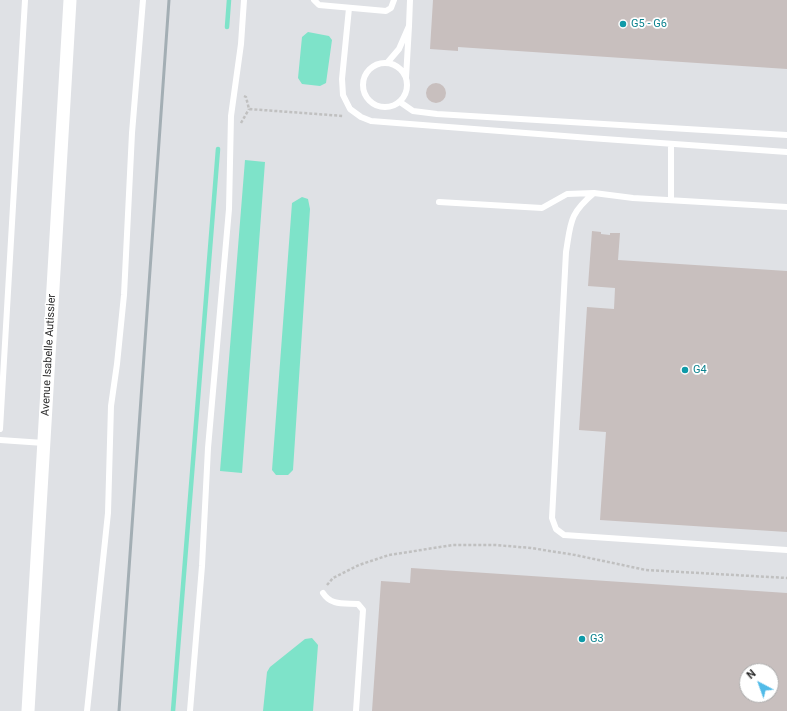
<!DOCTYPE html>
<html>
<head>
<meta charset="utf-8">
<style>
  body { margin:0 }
  #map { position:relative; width:787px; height:711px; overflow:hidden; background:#ece0e0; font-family:Roboto,sans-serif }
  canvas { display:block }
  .north { position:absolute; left:739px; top:663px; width:40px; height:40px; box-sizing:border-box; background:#fff; border:1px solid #ababab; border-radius:50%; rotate:319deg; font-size:11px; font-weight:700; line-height:16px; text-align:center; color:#2c2c2c }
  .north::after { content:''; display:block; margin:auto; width:14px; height:18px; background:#51bbe8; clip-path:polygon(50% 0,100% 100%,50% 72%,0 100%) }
</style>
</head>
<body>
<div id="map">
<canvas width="787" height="711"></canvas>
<div class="north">N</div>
</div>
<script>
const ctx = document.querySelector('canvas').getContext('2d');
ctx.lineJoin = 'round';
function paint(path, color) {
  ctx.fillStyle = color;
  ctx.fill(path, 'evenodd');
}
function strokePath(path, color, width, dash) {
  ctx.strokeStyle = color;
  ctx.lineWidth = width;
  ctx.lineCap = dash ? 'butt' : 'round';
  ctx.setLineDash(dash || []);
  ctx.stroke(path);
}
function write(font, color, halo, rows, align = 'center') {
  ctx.font = font + ' Roboto,sans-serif';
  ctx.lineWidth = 3.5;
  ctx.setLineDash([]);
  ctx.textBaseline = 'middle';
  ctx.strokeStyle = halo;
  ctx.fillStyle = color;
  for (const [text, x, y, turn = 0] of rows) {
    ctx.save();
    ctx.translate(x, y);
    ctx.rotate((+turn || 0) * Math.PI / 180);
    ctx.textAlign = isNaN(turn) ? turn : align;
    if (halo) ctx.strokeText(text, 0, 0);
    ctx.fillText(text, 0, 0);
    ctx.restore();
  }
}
paint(new Path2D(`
  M 0,0 L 787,0 L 787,711 L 0,711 ZM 747,671 L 771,671 L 771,695 L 747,695 Z`), '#dfe1e5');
paint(new Path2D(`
  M 308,32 L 329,36 L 332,40 L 326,83 L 320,86 L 302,84 L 298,78 L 302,37 Z
  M 245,160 L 265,162 L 242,473 L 220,471 Z
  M 302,197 L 308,199 L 310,209 L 293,470 L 288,475 L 276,475 L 272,470 L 292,203 Z
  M 312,638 L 318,645 L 313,711 L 263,711 L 267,672 L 270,667 L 305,639 Z`), '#7ee3c9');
strokePath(new Path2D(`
  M 227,27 L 229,0
  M 173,711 L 218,149`), '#7ee3c9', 4.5);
paint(new Path2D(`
  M 433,0 L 787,0 L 787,69 L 458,47 L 458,51 L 430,49 Z
  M426 93a10 10 0 1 1 20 0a10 10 0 1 1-20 0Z
  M 592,231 L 601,232 L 601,234 L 610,235 L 610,233 L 620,233 L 618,260 L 787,271 L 787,532 L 600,520 L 606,432 L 579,430 L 587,307 L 614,309 L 615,288 L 588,286 Z
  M 411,568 L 787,593 L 787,711 L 372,711 L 381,581 L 410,583 ZM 747,671 L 771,671 L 771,695 L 747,695 Z`), '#c8bfbe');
strokePath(new Path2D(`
  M 244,96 L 246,97 L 249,109 L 343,116
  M 241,123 L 249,109
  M 327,585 L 333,578 L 359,565 L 389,555 L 453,545 L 496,545 L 531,548 L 575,555 L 646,570 L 787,578`), '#c0c0c0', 2.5, [3, 2]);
strokePath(new Path2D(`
  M 314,0 L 319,5 L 386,11 L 391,8 L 394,0
  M 349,8 L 342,79 L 343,95 L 350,109 L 361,117 L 371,121 L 590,138 L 787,152
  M 409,26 L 410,0
  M 387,63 L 399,49 L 409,26 L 406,78
  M363 85a22 22 0 1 1 44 0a22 22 0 1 1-44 0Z
  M 400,102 L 413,111 L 437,114 L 787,135
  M 671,200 L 671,144
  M 439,202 L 542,208 L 567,194 L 594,193
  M 787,207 L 633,198 L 594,193 C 569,214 571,222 566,252 L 552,518 L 556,529 L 564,535 L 787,550
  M 0,429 L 25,0
  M 0,440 L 44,443
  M 323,593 C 331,606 344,603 358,604 L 363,610 L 356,711
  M 87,711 L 108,513 L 111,406 L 117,364 L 124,295 L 132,133 L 143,0
  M 190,711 L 202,566 L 208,448 L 229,209 L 231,116 L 241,44 L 244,0`), '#fff', 6);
strokePath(new Path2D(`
  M 28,711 L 70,0`), '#fff', 13);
strokePath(new Path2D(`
  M 119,711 L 169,0`), '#a3aeb4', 3);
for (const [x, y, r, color] of [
  [623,24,4,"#0f9aa8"],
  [685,370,4,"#0f9aa8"],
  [582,639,4,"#0f9aa8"]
]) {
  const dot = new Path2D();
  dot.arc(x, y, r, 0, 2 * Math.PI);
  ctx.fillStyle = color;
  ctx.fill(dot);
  strokePath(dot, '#fff', 1.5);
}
write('11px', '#0d838f', '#fff', [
  ["G5 - G6",631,24],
  ["G4",693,370],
  ["G3",590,639]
], 'left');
write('11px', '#2c2c2c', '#fff', [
  ["Avenue Isabelle Autissier",49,355,-87]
]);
</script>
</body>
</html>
